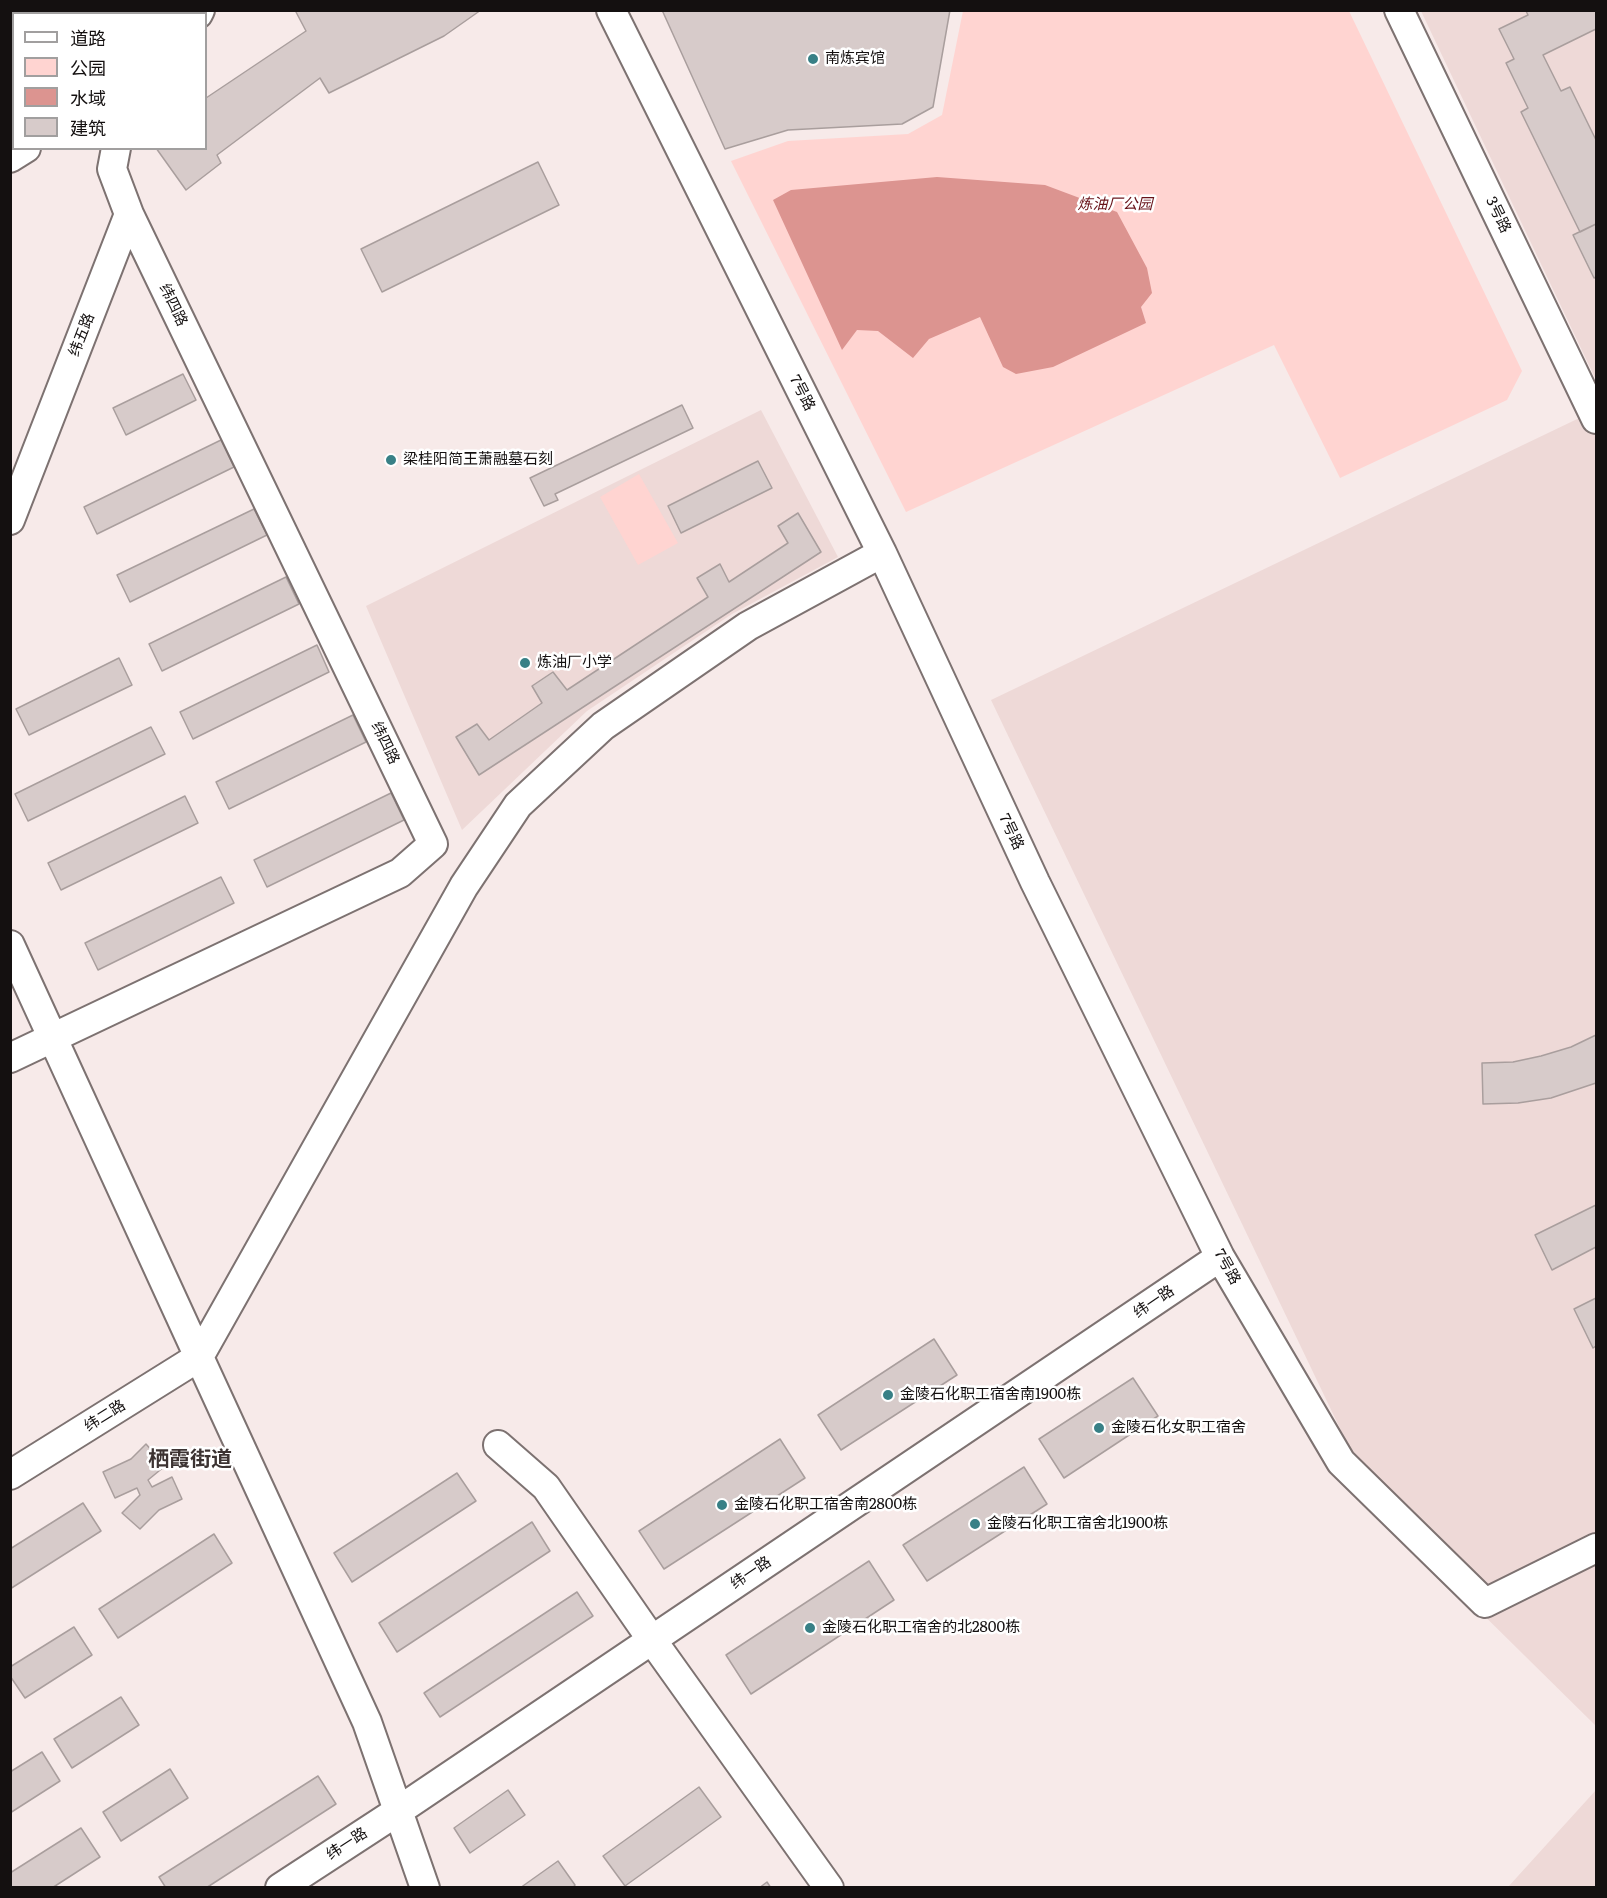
<!DOCTYPE html>
<html>
<head>
<meta charset="utf-8">
<style>
  body { margin:0 }
  #map { position:relative; width:1607px; height:1898px; overflow:hidden; background:#f7eae9; font-family:Literata,"Noto Sans SC",serif }
  canvas { display:block }
  .frame { position:absolute; inset:0; border:12px solid #141010; pointer-events:none }
  .legend { position:absolute; left:12px; top:12px; width:195px; height:138px; box-sizing:border-box; background:#fff; border:2px solid #a19f9f; margin:0; padding:8px 10px; list-style:none; font-size:18px; color:#141010 }
  .legend li { display:flex; align-items:center; gap:12px; height:30px }
  .legend b { width:30px; border:2px solid #a19f9f }
</style>
</head>
<body>
<div id="map">
<canvas width="1607" height="1898"></canvas>
<div class="frame"></div>
<ul class="legend">
<li><b style="height:8px;background:#fff"></b>道路</li>
<li><b style="height:16px;background:#ffd4d1"></b>公园</li>
<li><b style="height:16px;background:#dc9490"></b>水域</li>
<li><b style="height:16px;background:#d7cbca"></b>建筑</li>
</ul>
</div>
<script>
const ctx = document.querySelector('canvas').getContext('2d');
ctx.lineJoin = 'round';
function paint(path, color) {
  ctx.fillStyle = color;
  ctx.fill(path, 'evenodd');
}
function strokePath(path, color, width, dash) {
  ctx.strokeStyle = color;
  ctx.lineWidth = width;
  ctx.lineCap = dash ? 'butt' : 'round';
  ctx.setLineDash(dash || []);
  ctx.stroke(path);
}
function write(font, color, halo, rows, align = 'center') {
  ctx.font = font + ' Literata,"Noto Sans SC",serif';
  ctx.lineWidth = 5;
  ctx.setLineDash([]);
  ctx.textBaseline = 'middle';
  ctx.strokeStyle = halo;
  ctx.fillStyle = color;
  for (const [text, x, y, turn = 0] of rows) {
    ctx.save();
    ctx.translate(x, y);
    ctx.rotate((+turn || 0) * Math.PI / 180);
    ctx.textAlign = isNaN(turn) ? turn : align;
    if (halo) ctx.strokeText(text, 0, 0);
    ctx.fillText(text, 0, 0);
    ctx.restore();
  }
}
paint(new Path2D(`
  M 11,10 L 145,10 L 145,11 L 144,14 L 14,14 L 13,75 L 10,69 Z
  M 1421,11 L 1596,11 L 1596,380 Z
  M 761,410 L 838,557 L 732,614 L 587,711 L 462,830 L 366,606 Z
  M 1596,410 L 1596,1726 L 1381,1514 L 991,700 Z
  M 1596,1790 L 1596,1887 L 1508,1887 Z`), '#eed9d7');
paint(new Path2D(`
  M 963,11 L 1349,11 L 1522,371 L 1507,400 L 1340,478 L 1274,345 L 906,512 L 731,161 L 788,141 L 908,134 L 942,115 Z
  M 639,474 L 678,543 L 638,565 L 600,497 Z`), '#ffd4d1');
paint(new Path2D(`
  M 937,177 L 1045,185 L 1117,212 L 1147,268 L 1152,293 L 1141,307 L 1146,323 L 1053,367 L 1016,374 L 1003,367 L 980,317 L 929,339 L 913,358 L 878,331 L 857,330 L 842,350 L 773,200 L 791,190 Z`), '#dc9490');
const building = new Path2D(`
  M 299,10 L 481,10 L 444,36 L 329,93 L 320,78 L 217,155 L 221,163 L 186,190 L 156,148 L 206,148 L 206,98 L 306,31 L 296,12 Z
  M 662,10 L 950,10 L 933,107 L 902,124 L 788,130 L 725,149 Z
  M 1528,10 L 1596,10 L 1596,29 L 1543,55 L 1561,91 L 1570,87 L 1596,140 L 1596,224 L 1580,232 L 1521,112 L 1528,108 L 1506,63 L 1514,59 L 1499,29 L 1528,15 L 1526,11 Z
  M 538,162 L 559,205 L 382,292 L 361,249 Z
  M 1596,224 L 1596,277 L 1594,278 L 1573,235 Z
  M 183,374 L 196,400 L 126,435 L 113,408 Z
  M 682,405 L 693,428 L 555,494 L 558,500 L 544,506 L 530,478 Z
  M 221,440 L 234,467 L 97,534 L 84,507 Z
  M 758,461 L 772,488 L 681,533 L 668,506 Z
  M 254,509 L 267,535 L 130,602 L 117,575 Z
  M 798,513 L 821,552 L 479,775 L 456,737 L 477,724 L 489,740 L 542,703 L 532,686 L 553,672 L 567,690 L 708,597 L 697,578 L 720,564 L 729,582 L 788,543 L 778,526 Z
  M 286,577 L 299,604 L 162,671 L 149,644 Z
  M 317,645 L 329,672 L 193,739 L 180,712 Z
  M 119,658 L 132,685 L 29,735 L 16,709 Z
  M 353,715 L 366,742 L 229,809 L 216,782 Z
  M 151,727 L 165,754 L 28,821 L 15,794 Z
  M 391,793 L 404,820 L 267,887 L 254,860 Z
  M 185,796 L 198,823 L 61,890 L 48,863 Z
  M 221,877 L 234,903 L 98,970 L 85,943 Z
  M 1596,1035 L 1596,1083 L 1551,1098 L 1518,1103 L 1483,1104 L 1482,1063 L 1513,1062 L 1541,1056 L 1571,1047 Z
  M 1596,1205 L 1596,1247 L 1552,1270 L 1535,1235 Z
  M 1596,1298 L 1596,1346 L 1593,1348 L 1574,1309 Z
  M 934,1339 L 957,1375 L 841,1450 L 818,1415 Z
  M 1133,1378 L 1158,1416 L 1064,1478 L 1039,1439 Z
  M 780,1439 L 805,1478 L 664,1569 L 639,1531 Z
  M 146,1444 L 165,1466 L 148,1480 L 152,1487 L 172,1477 L 182,1499 L 159,1510 L 140,1529 L 122,1513 L 140,1495 L 137,1488 L 115,1498 L 103,1472 L 131,1459 Z
  M 1024,1467 L 1047,1504 L 927,1581 L 903,1545 Z
  M 457,1473 L 476,1501 L 352,1582 L 334,1553 Z
  M 83,1503 L 101,1531 L 10,1589 L 10,1549 Z
  M 532,1522 L 550,1551 L 397,1652 L 379,1623 Z
  M 214,1534 L 232,1563 L 118,1638 L 99,1609 Z
  M 869,1561 L 894,1600 L 751,1694 L 726,1655 Z
  M 577,1592 L 593,1616 L 440,1717 L 424,1693 Z
  M 74,1627 L 92,1655 L 25,1698 L 10,1676 L 10,1667 Z
  M 121,1697 L 139,1725 L 72,1768 L 54,1739 Z
  M 42,1752 L 60,1781 L 10,1813 L 10,1772 Z
  M 170,1769 L 188,1798 L 121,1841 L 103,1812 Z
  M 318,1776 L 336,1804 L 206,1888 L 166,1888 L 159,1877 Z
  M 699,1787 L 721,1817 L 625,1886 L 603,1856 Z
  M 508,1790 L 525,1815 L 470,1853 L 454,1828 Z
  M 81,1828 L 100,1857 L 52,1888 L 10,1888 L 10,1873 Z
  M 558,1861 L 575,1885 L 573,1888 L 520,1888 Z
  M 767,1882 L 771,1888 L 759,1888 Z`);
paint(building, '#d7cbca');
strokePath(building, '#a99e9d', 1.5);
const minor = new Path2D(`
  M 611,10 L 882,553 L 1035,882 L 1220,1257 L 1341,1462 L 1485,1603 L 1596,1548
  M 1399,10 L 1596,419
  M 198,14 L 200,10
  M 10,158 L 26,148
  M 10,520 L 129,214 L 112,169 L 116,148
  M 10,945 L 199,1357 L 464,886 L 518,805 L 603,726 L 748,626 L 882,553
  M 10,1058 L 400,873 L 433,844 L 129,214
  M 498,1445 L 546,1487 L 652,1640 L 829,1888
  M 10,1475 L 199,1357 L 367,1722 L 425,1888
  M 280,1888 L 398,1811 L 1220,1257`);
strokePath(minor, '#7d7271', 32);
strokePath(minor, '#fff', 28);
for (const [x, y, r, color] of [
  [813,59,6,"#388086"],
  [391,460,6,"#388086"],
  [525,663,6,"#388086"],
  [888,1395,6,"#388086"],
  [1099,1428,6,"#388086"],
  [722,1505,6,"#388086"],
  [975,1524,6,"#388086"],
  [810,1628,6,"#388086"]
]) {
  const dot = new Path2D();
  dot.arc(x, y, r, 0, 2 * Math.PI);
  ctx.fillStyle = color;
  ctx.fill(dot);
  strokePath(dot, '#fff', 2);
}
write('15px', '#141010', '#fff', [
  ["南炼宾馆",825,59],
  ["梁桂阳简王萧融墓石刻",403,460],
  ["炼油厂小学",537,663],
  ["金陵石化职工宿舍南1900栋",900,1395],
  ["金陵石化女职工宿舍",1111,1428],
  ["金陵石化职工宿舍南2800栋",734,1505],
  ["金陵石化职工宿舍北1900栋",987,1524],
  ["金陵石化职工宿舍的北2800栋",822,1628]
], 'left');
write('italic 15px', '#681319', '#fff', [
  ["炼油厂公园",1115,205]
]);
write('15px', '#141010', '#fff', [
  ["3号路",1498,215,64],
  ["纬四路",173,305,64],
  ["纬五路",82,335,-69],
  ["7号路",802,393,63],
  ["纬四路",385,743,64],
  ["7号路",1011,832,65],
  ["7号路",1227,1267,61],
  ["纬一路",1154,1302,-34],
  ["纬二路",105,1416,-32],
  ["纬一路",751,1573,-34],
  ["纬一路",347,1844,-33]
]);
write('bold 21px', '#3c3332', '#fff', [
  ["栖霞街道",190,1460]
]);
</script>
</body>
</html>
